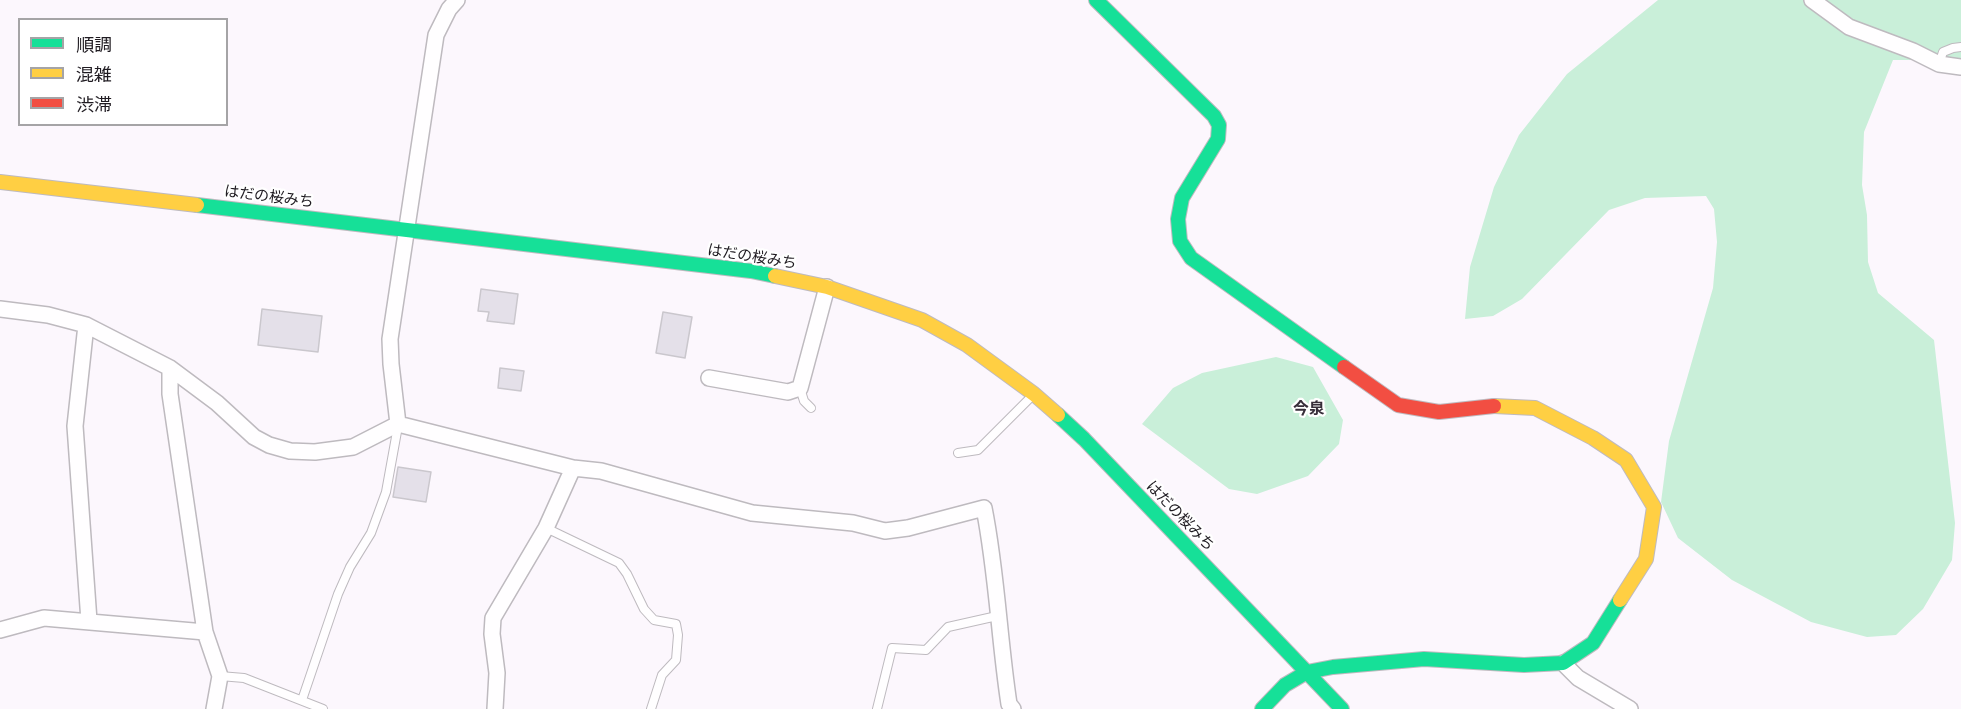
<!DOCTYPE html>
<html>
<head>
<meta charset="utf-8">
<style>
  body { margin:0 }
  #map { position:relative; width:1961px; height:709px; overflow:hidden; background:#fcf7fd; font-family:Literata,"Noto Sans JP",serif }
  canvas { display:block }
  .legend { position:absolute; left:18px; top:18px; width:210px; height:108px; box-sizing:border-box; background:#fff; border:2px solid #a5a4a6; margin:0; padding:8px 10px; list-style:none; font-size:18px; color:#1f1b21 }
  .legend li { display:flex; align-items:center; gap:12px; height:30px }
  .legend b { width:30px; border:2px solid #a5a4a6 }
</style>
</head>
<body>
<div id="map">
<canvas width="1961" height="709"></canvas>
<ul class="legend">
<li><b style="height:8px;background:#16e098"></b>順調</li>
<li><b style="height:8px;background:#ffcf43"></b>混雑</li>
<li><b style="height:8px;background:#f24e42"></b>渋滞</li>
</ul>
</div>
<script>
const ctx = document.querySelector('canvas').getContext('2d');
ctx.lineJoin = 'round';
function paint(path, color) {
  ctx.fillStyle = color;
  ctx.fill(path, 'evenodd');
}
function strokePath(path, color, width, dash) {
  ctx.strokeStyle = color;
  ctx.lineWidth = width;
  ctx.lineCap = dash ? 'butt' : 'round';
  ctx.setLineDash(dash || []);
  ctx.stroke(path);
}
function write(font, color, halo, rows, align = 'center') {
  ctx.font = font + ' Literata,"Noto Sans JP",serif';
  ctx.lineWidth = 4.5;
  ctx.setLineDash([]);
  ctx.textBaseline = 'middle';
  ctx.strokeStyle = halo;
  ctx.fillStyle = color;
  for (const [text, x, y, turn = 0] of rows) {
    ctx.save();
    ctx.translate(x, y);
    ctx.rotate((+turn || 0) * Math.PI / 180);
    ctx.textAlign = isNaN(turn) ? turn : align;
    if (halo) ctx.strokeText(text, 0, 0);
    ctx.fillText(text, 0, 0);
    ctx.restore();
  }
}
paint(new Path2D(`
  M 1658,0 L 1961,0 L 1961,60 L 1893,60 L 1864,132 L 1862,185 L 1867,215 L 1868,262 L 1878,293 L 1934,340 L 1955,523 L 1952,560 L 1923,609 L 1896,635 L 1867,637 L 1811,622 L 1732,580 L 1678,538 L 1661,502 L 1669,441 L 1713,288 L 1717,242 L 1714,209 L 1706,196 L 1645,198 L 1609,210 L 1522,299 L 1493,316 L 1465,319 L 1470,267 L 1494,187 L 1519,135 L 1567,74 Z
  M 1276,357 L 1313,367 L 1343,420 L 1339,444 L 1308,476 L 1257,494 L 1229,489 L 1142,424 L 1173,388 L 1202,373 Z`), '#c9efd9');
const building = new Path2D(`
  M 481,289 L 518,294 L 514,324 L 487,321 L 489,312 L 478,311 Z
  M 262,309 L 322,316 L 318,352 L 258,345 Z
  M 663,312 L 692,317 L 685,358 L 656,353 Z
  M 500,368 L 524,371 L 521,391 L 498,388 Z
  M 398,467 L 431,472 L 426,502 L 393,497 Z`);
paint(building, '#e4e0e9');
strokePath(building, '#cac7cd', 1.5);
const lane = new Path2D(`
  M 1939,64 L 1943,52 L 1953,48 L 1961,47
  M 800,388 L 804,401 L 811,408
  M 958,453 L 978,450 L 1031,397
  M 546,528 L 619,563 L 627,574 L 644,609 L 654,620 L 676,624 L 678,635 L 676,660 L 662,675 L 651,709
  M 220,676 L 244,678 L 323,709
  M 302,700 L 338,594 L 350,567 L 371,533 L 386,492 L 398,426
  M 877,709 L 892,648 L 926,650 L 948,627 L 997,616`);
const street = new Path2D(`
  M 1812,0 L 1849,27 L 1913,51 L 1939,64 L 1961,67
  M 0,309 L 48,315 L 86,325 L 170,368 L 217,403 L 254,437 L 269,445 L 290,451 L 315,452 L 353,447 L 398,424 L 573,468 L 601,471 L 752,513 L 853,523 L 885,531 L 908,528 L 984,508 C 997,573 999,639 1009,704 L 1013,709
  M 86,325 L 75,426 L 89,621
  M 170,368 L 170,394 L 205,632 L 220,676 L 214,709
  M 709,378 L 788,392 L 800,388 L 827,287
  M 398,424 L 391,364 L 390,339 L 436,35 L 449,9 L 457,0
  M 0,630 L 44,618 L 205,632
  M 1563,663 L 1578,678 L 1630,709
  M 495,709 L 497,673 L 492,634 L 493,618 L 546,528 L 573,468`);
const fast = new Path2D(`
  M 1096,0 L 1214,116 L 1219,125 L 1218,139 L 1182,198 L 1178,219 L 1180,241 L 1191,258 L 1344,367
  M 197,205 L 751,271 L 775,276
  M 1058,415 L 1084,439 L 1342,709
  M 1262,709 L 1285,685 L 1307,672 L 1333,667 L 1424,659 L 1524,665 L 1563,663 L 1593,643 L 1620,600`);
const slow = new Path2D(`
  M 0,182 L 197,205
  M 775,276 L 827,287 L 922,320 L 967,345 L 1034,394 L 1058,415
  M 1494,406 L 1535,408 L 1593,438 L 1626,460 L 1654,507 L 1646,559 L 1620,600`);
const jam = new Path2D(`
  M 1344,367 L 1398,405 L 1439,412 L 1494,406`);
strokePath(lane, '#bebabf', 10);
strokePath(street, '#bebabf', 18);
strokePath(fast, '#bebabf', 16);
strokePath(slow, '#bebabf', 16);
strokePath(jam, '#bebabf', 16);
strokePath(lane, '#fffeff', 8);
strokePath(street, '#fffeff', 15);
strokePath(fast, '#16e098', 14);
strokePath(slow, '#ffcf43', 14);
strokePath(jam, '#f24e42', 14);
write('15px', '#1f1b21', '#fff', [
  ["はだの桜みち",269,197,7],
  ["はだの桜みち",752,257,9],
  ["はだの桜みち",1180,516,46]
]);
write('bold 16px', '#372e3a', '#fff', [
  ["今泉",1309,409]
]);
</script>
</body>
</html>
